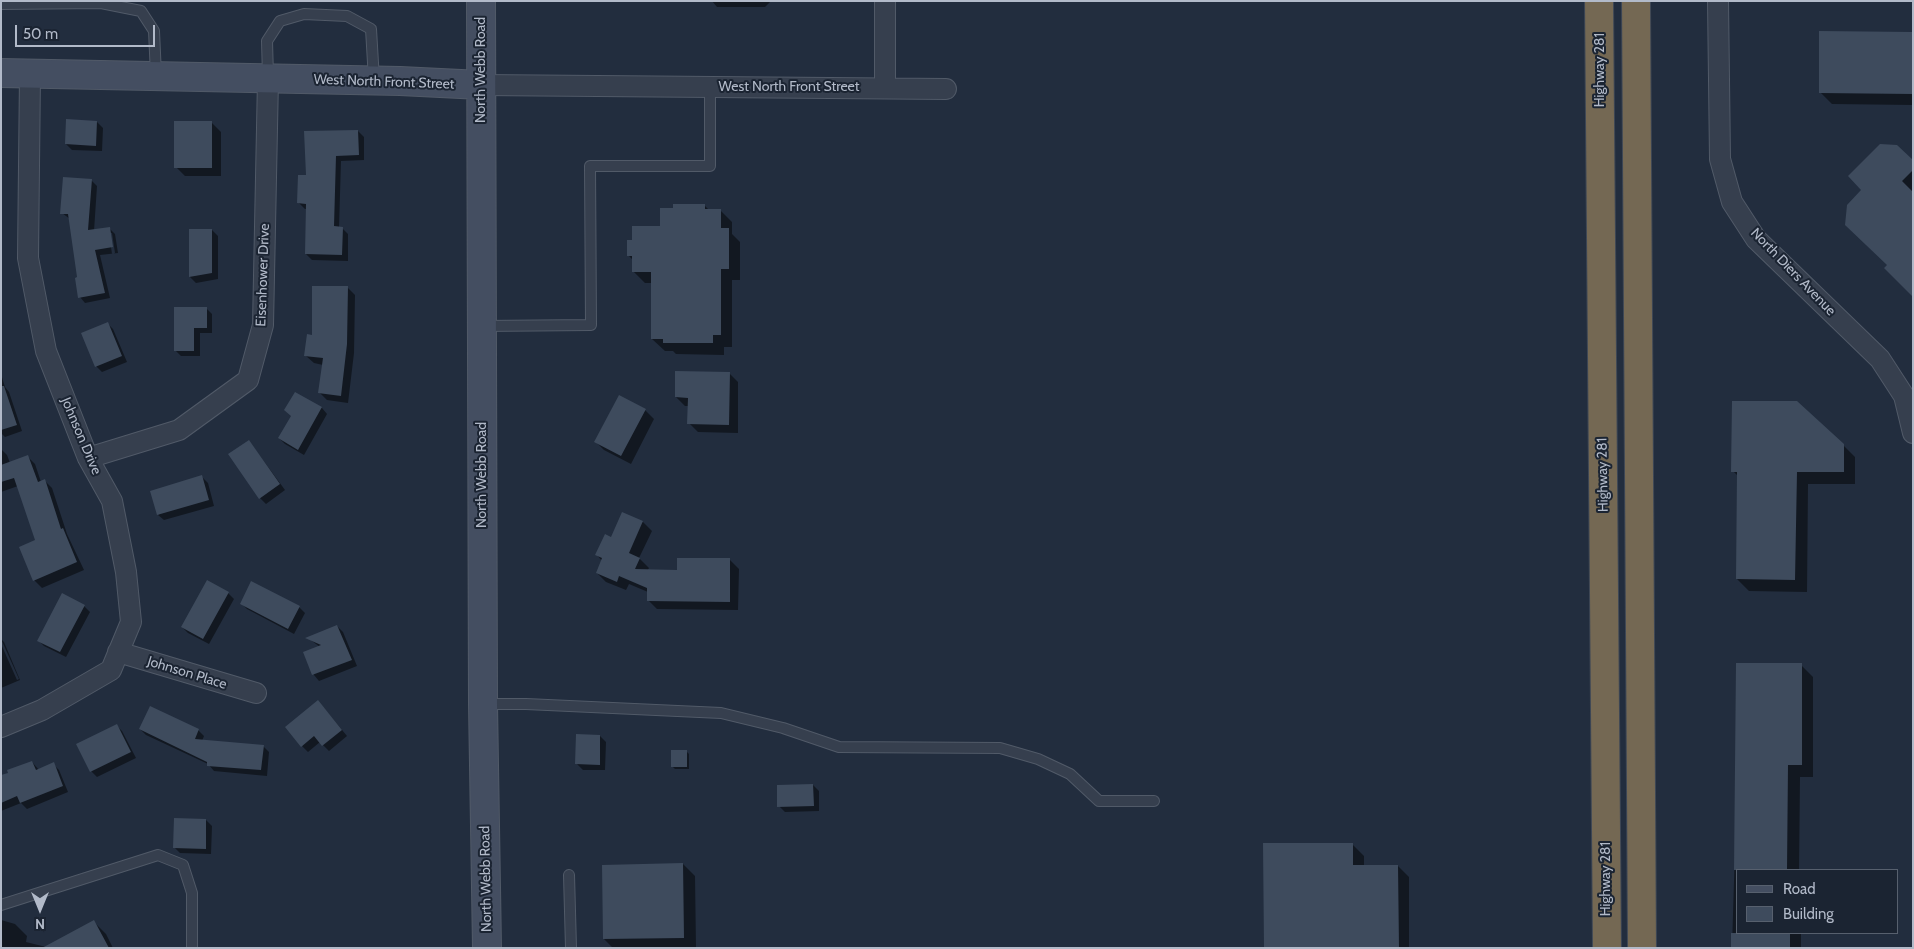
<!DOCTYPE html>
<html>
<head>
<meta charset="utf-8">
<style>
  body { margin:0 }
  #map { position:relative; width:1914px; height:949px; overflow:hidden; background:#222d3e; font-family:Cabin,sans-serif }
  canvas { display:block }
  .frame { position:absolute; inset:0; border:2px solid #b2bac9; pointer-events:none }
  .legend { position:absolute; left:1736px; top:869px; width:162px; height:65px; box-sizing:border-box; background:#1b2432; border:1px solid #57606e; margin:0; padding:6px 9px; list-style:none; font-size:15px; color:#b2bac9 }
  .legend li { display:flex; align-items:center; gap:10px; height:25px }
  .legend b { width:25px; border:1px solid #57606e }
  .north { position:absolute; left:15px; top:884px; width:50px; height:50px; -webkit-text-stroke:4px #1b2432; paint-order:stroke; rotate:180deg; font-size:14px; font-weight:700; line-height:20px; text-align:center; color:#b2bac9 }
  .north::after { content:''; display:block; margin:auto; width:18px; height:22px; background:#b2bac9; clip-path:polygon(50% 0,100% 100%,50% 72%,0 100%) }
  .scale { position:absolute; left:15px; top:25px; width:140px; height:22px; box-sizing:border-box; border:2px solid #b2bac9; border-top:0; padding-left:6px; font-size:15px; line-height:18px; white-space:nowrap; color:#b2bac9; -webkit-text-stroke:4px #1b2432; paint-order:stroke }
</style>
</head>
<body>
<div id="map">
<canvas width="1914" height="949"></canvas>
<div class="frame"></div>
<ul class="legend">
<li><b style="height:6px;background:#444e61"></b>Road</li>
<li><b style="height:14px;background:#3e4b5d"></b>Building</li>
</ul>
<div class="north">N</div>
<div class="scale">50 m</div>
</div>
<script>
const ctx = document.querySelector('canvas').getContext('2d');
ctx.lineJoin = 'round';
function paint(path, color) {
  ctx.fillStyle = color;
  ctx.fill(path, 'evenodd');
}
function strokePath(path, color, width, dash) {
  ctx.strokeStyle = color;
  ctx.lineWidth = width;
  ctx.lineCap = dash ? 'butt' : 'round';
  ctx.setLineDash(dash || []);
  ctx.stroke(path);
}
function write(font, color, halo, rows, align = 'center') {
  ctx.font = font + ' Cabin,sans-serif';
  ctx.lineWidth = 4;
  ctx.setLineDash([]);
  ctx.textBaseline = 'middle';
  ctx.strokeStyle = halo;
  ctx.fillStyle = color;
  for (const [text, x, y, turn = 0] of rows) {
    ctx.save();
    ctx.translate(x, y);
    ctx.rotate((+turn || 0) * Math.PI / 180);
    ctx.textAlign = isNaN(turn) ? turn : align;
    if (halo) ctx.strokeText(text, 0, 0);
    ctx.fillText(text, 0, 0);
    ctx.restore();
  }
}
paint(new Path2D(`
  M 712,1 L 771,1 L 765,7 L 717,7 Z
  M 1913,33 L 1913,105 L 1832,104 L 1820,92 Z
  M 97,122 L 103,128 L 102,151 L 72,150 L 66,144 Z
  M 212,123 L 221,132 L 221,176 L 185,176 L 176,167 Z
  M 358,131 L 364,137 L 364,160 L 341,161 L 339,228 L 342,228 L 348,234 L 348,261 L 312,260 L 306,254 L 307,209 L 305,209 L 299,203 L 307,176 Z
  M 1913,162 L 1913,295 L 1888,265 L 1863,190 Z
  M 91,180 L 97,186 L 94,231 L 109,228 L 115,234 L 118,253 L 100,255 L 110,298 L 85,303 L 80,297 L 78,278 L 70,219 L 62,213 ZM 109,233 L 112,233 L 115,253 L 112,254 Z
  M 705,206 L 709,210 L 720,210 L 732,222 L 732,234 L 740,242 L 740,280 L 732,280 L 732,347 L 724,347 L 724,355 L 676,354 L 673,351 L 665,351 L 652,339 L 652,283 L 645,283 L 633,271 L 633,260 L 628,255 L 633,242 Z
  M 190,230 L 212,230 L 218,236 L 218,279 L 196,283 L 190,277 Z
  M 347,287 L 355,295 L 354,353 L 348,403 L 327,400 L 320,393 L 323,365 L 314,363 L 306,356 L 313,336 Z
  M 206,308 L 212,314 L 212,333 L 200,333 L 200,356 L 181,356 L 175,350 Z
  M 108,324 L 113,329 L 127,362 L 102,372 L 96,366 Z
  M 729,373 L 738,382 L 738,433 L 698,432 L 689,423 L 689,406 L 685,406 L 676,397 Z
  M 1,374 L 5,387 L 9,392 L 22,431 L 5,437 L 1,433 Z
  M 295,393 L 322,408 L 327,414 L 304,455 L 285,444 L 279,438 L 292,416 Z
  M 619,396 L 645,410 L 654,419 L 631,464 L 604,450 L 595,441 Z
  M 249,441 L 285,490 L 266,504 L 260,498 Z
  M 1843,445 L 1855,457 L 1855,484 L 1808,484 L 1807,592 L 1749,591 L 1737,579 L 1739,477 L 1733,471 Z
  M 1,449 L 7,455 L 10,463 L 28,457 L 35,464 L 41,482 L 45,481 L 52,488 L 67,534 L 84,570 L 42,588 L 34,580 L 36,541 L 18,486 L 1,492 Z
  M 202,477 L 208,483 L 214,506 L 164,520 L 158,515 Z
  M 623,514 L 643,522 L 652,531 L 639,558 L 649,568 L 647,571 L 678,571 L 730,560 L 739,569 L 738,610 L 657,609 L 648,600 L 648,592 L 629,584 L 626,590 L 606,582 L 597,573 L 602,561 L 597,555 L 612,538 Z
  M 228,593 L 234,599 L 209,644 L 188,633 L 182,627 Z
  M 241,603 L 299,607 L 305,613 L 294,634 L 247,609 Z
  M 84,606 L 90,612 L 66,657 L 44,646 L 38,640 Z
  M 337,626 L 343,632 L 357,666 L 319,681 L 314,675 L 305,653 L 320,647 L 308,638 Z
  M 1,639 L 4,642 L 20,680 L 1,688 L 1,644 L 17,680 L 19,679 Z
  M 1801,665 L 1813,677 L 1813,777 L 1800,777 L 1799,870 L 1738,870 L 1738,933 L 1801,933 L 1801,948 L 1732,948 L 1737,779 Z
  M 324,708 L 347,736 L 329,751 L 320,742 L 308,752 L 302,746 Z
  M 116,725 L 122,731 L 136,758 L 97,777 L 91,771 Z
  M 140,729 L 198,730 L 204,736 L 202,741 L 263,746 L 269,752 L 267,776 L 214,771 L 208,764 L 146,735 Z
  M 600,736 L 606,742 L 605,770 L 583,770 L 577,764 Z
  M 687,752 L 689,754 L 689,769 L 675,769 L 672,766 Z
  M 32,762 L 39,770 L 53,764 L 59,770 L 68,792 L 27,809 L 21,803 L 1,811 L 1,777 Z
  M 813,785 L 819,791 L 819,811 L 785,812 L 779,806 Z
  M 206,820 L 212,826 L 211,854 L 180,853 L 174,847 Z
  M 1352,844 L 1364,856 L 1364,866 L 1398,866 L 1409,877 L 1409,948 L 1265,948 Z
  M 683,864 L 695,876 L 696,948 L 613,948 L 604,939 Z
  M 1,920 L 15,924 L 27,936 L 26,942 L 46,947 L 94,922 L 106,934 L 113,948 L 1,948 Z`), '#0007');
paint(new Path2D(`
  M 1819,31 L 1913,32 L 1913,94 L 1819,93 Z
  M 66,119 L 97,121 L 96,146 L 65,144 Z
  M 174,121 L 212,121 L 212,168 L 174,168 Z
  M 358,130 L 359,155 L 336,156 L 334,226 L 343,227 L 342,255 L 305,254 L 306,204 L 297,203 L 298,175 L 306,175 L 304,131 Z
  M 1880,144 L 1897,145 L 1913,160 L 1913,170 L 1902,181 L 1913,192 L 1913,297 L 1884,268 L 1887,265 L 1845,225 L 1847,205 L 1861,190 L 1848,176 Z
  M 63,177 L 92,179 L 88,230 L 110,227 L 113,247 L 95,250 L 105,293 L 78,298 L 75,278 L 77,277 L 68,214 L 60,214 Z
  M 673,204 L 705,204 L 705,209 L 721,209 L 721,228 L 729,228 L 729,269 L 721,269 L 721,335 L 713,335 L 713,343 L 663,343 L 663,339 L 651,339 L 651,272 L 632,272 L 632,256 L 627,256 L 627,240 L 632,240 L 632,226 L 660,226 L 660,208 L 673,208 Z
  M 189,229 L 212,229 L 212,273 L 189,277 Z
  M 312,286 L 348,286 L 347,344 L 341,396 L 318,393 L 323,358 L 304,356 L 307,334 L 312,335 Z
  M 174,307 L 207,307 L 207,328 L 194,328 L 194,351 L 174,351 Z
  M 108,322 L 122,356 L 95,367 L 81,333 Z
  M 675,371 L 730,372 L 729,425 L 687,424 L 688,398 L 675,397 Z
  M 1,386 L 4,386 L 17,425 L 1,430 Z
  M 295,392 L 322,407 L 298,450 L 278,438 L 291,416 L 284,410 Z
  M 619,395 L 646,409 L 621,456 L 594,442 Z
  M 1732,401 L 1797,401 L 1844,444 L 1844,472 L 1797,472 L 1795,580 L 1736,579 L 1737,472 L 1731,472 Z
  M 249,440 L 280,484 L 259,499 L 228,454 Z
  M 28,455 L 38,482 L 45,479 L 61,529 L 63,528 L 77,562 L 33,581 L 19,547 L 35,540 L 14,478 L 1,482 L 1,465 Z
  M 202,475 L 209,500 L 157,515 L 150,491 Z
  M 622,512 L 643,521 L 629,553 L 640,558 L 635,569 L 677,570 L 677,558 L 730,558 L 730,602 L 647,601 L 647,588 L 619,576 L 617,582 L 596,573 L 602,558 L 595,555 L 605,534 L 611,537 Z
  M 207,580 L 229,592 L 203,639 L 181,627 Z
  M 251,581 L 300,606 L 288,629 L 240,604 Z
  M 62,593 L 85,605 L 60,652 L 37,641 Z
  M 337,625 L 352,660 L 312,675 L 303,652 L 321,645 L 305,638 Z
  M 1736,663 L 1802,663 L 1802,765 L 1788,765 L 1787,870 L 1734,870 Z
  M 318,700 L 342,730 L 322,746 L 314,736 L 301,747 L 285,727 Z
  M 150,706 L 199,729 L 195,739 L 264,745 L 261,770 L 207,766 L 207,762 L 139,729 Z
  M 117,724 L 131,752 L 90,772 L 76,744 Z
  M 576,734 L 600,735 L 600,765 L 575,764 Z
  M 671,750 L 687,750 L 687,767 L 671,767 Z
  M 32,761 L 36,770 L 54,762 L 63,786 L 20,803 L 17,796 L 1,803 L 1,775 L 8,773 L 7,770 Z
  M 813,784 L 814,806 L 777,807 L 777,785 Z
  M 174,818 L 206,819 L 206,849 L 173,848 Z
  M 1263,843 L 1353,843 L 1353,865 L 1398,865 L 1399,948 L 1264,948 Z
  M 683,863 L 684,938 L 603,939 L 602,865 Z
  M 94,920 L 109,948 L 42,948 Z
  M 1731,933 L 1790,933 L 1790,948 L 1731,948 Z`), '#3e4b5d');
const lane = new Path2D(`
  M 1,4 L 101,3 L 141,11 L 154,31 L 156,75
  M 268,76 L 267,41 L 280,21 L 304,14 L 347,16 L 371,29 L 374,80
  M 482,326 L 591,325 L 590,166 L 710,166 L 710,87
  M 483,704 L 526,704 L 721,713 L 783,728 L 839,747 L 1000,748 L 1038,759 L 1070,774 L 1099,801 L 1154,801
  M 569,875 L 571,948
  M 1,905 L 158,855 L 183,865 L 192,893 L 192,948`);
const street = new Path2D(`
  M 1718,1 L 1720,159 L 1732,202 L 1756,239 L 1880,359 L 1904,396 L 1913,433
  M 481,85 L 946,89
  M 885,88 L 885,1
  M 88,458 L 179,430 L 248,380 L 263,325 L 268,79
  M 118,652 L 256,693
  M 1,727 L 42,710 L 111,670 L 131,622 L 126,572 L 112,501 L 88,458 L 46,351 L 28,258 L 30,74`);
const secondary = new Path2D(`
  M 481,1 L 483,704 L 487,948
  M 1,73 L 400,81 L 481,85`);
const highway = new Path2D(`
  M 1599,1 L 1607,948
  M 1636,1 L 1642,948`);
strokePath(lane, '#515a68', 12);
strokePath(street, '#515a68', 22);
strokePath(secondary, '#515a68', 30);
strokePath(highway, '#3e4755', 30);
strokePath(lane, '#363f4e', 10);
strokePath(street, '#363f4e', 20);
strokePath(secondary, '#444e61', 28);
strokePath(highway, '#746853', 28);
write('14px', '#b2bac9', '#1b2432', [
  ["North Webb Road",481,70,-90],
  ["Highway 281",1600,70,-90],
  ["West North Front Street",384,82,2],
  ["West North Front Street",789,87],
  ["North Diers Avenue",1793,272,46],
  ["Eisenhower Drive",263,275,-88],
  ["Johnson Drive",81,436,67],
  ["North Webb Road",482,475,-90],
  ["Highway 281",1603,475,-91],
  ["Johnson Place",187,673,17],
  ["North Webb Road",486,879,-91],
  ["Highway 281",1606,879,-90]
]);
</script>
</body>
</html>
